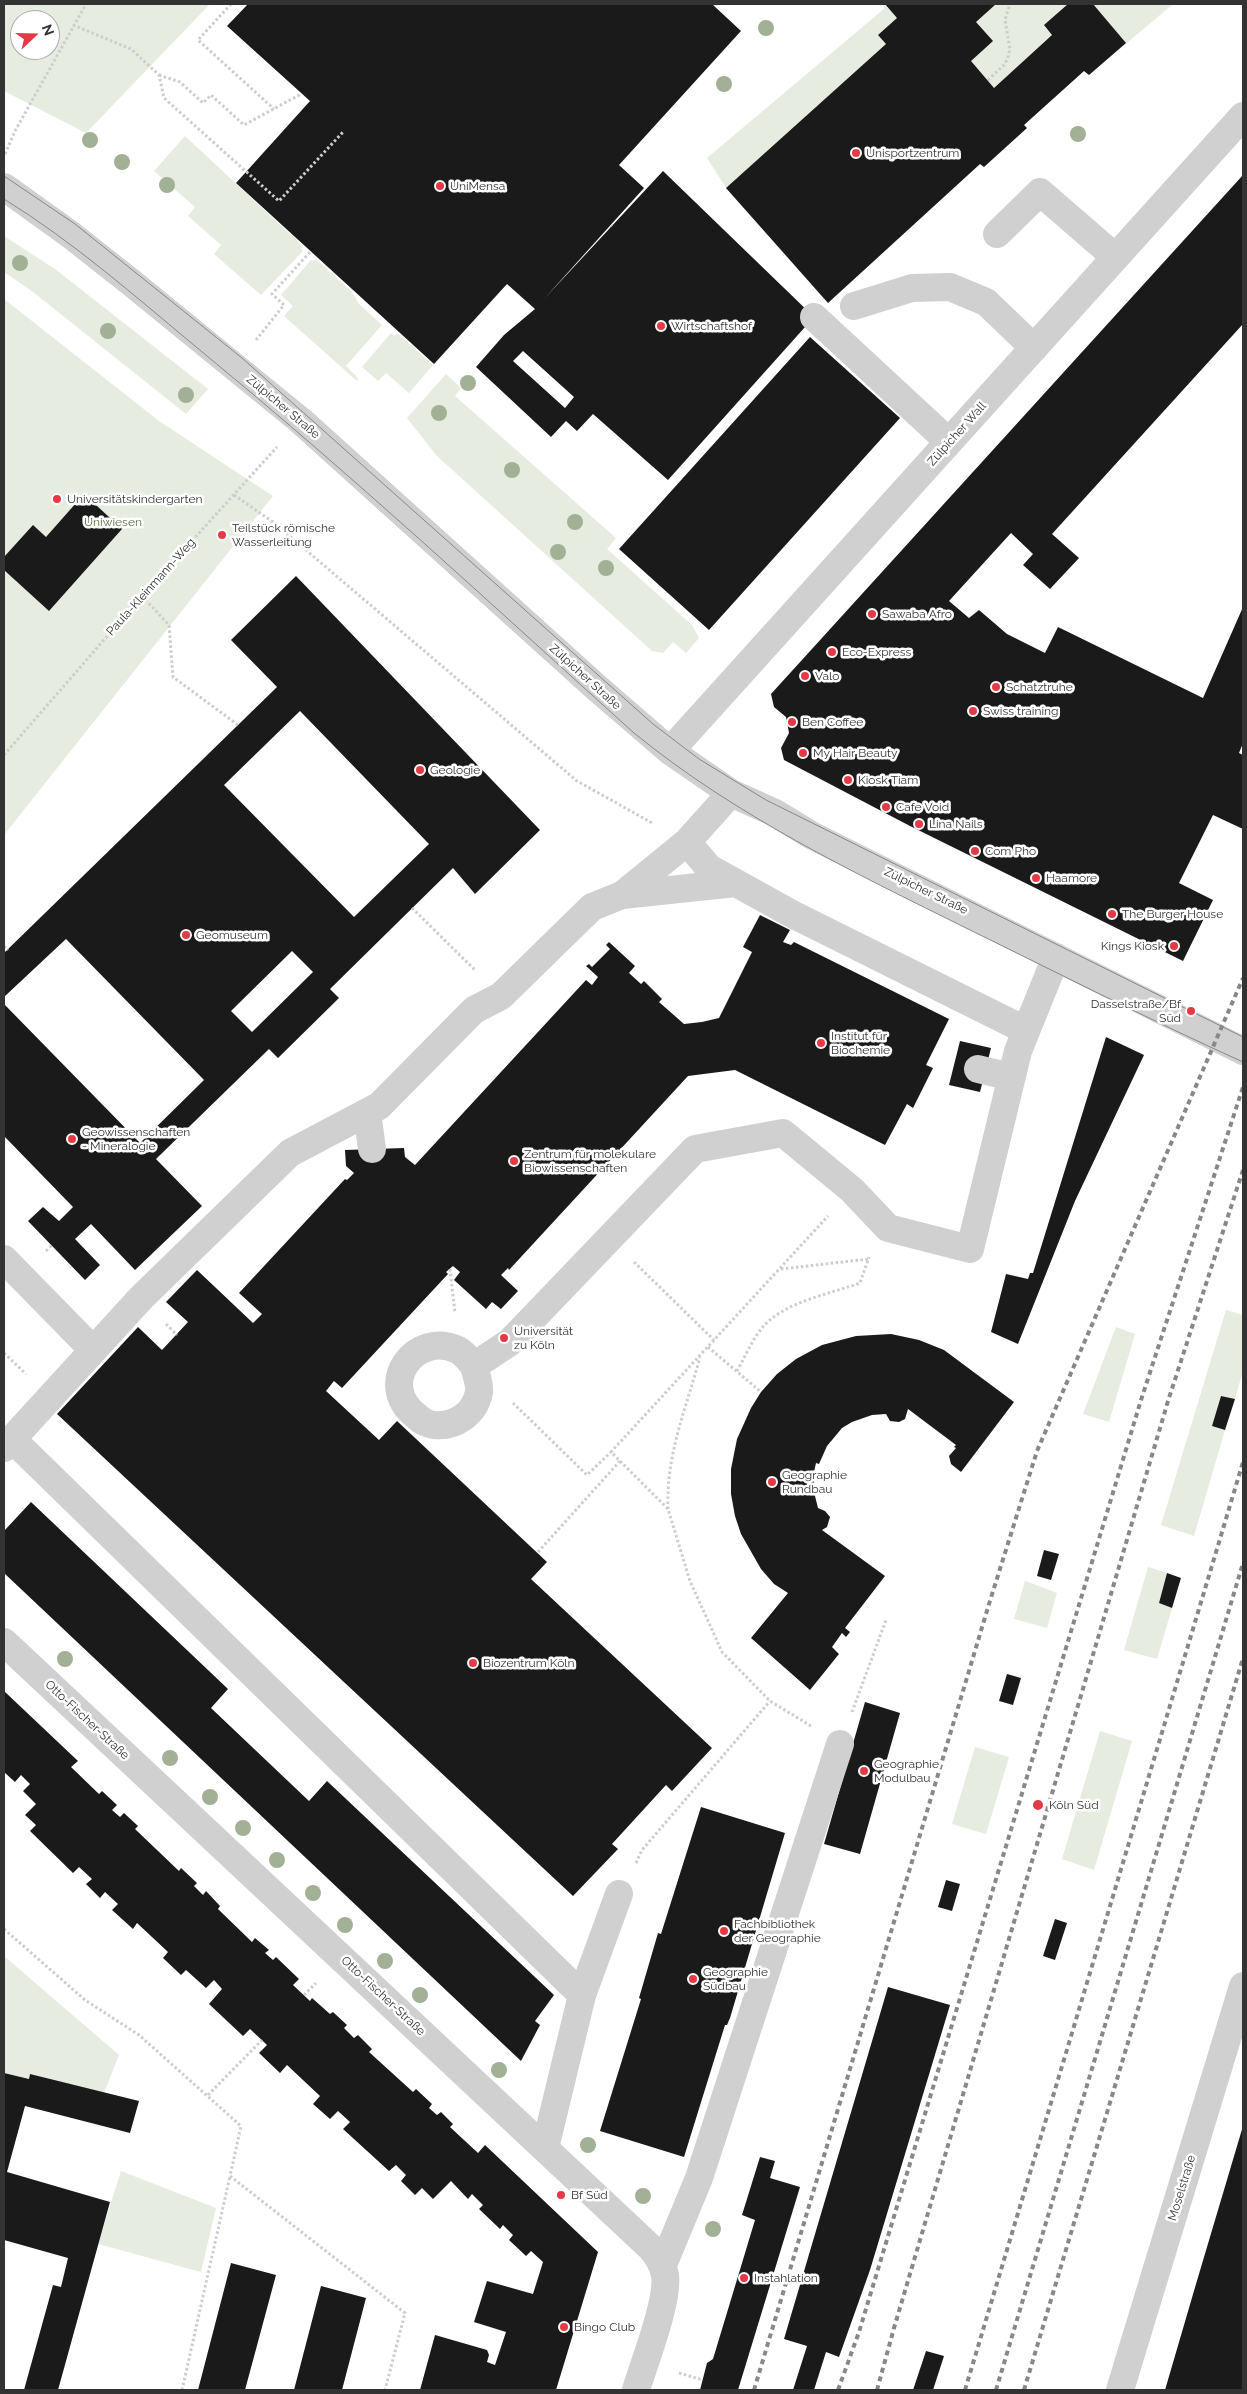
<!DOCTYPE html>
<html>
<head>
<meta charset="utf-8">
<style>
  body { margin:0 }
  #map { position:relative; width:1247px; height:2394px; overflow:hidden; background:#fff; font-family:Raleway,sans-serif }
  canvas { display:block }
  .frame { position:absolute; inset:0; border:5px solid #333; pointer-events:none }
  .north { position:absolute; left:10px; top:10px; width:50px; height:50px; box-sizing:border-box; background:#fff; border:1px solid #adadad; border-radius:50%; rotate:69deg; font-size:14px; font-weight:700; line-height:20px; text-align:center; color:#333 }
  .north::after { content:''; display:block; margin:auto; width:18px; height:22px; background:#e63946; clip-path:polygon(50% 0,100% 100%,50% 72%,0 100%) }
</style>
</head>
<body>
<div id="map">
<canvas width="1247" height="2394"></canvas>
<div class="frame"></div>
<div class="north">N</div>
</div>
<script>
const ctx = document.querySelector('canvas').getContext('2d');
ctx.lineJoin = 'round';
function paint(path, color) {
  ctx.fillStyle = color;
  ctx.fill(path, 'evenodd');
}
function strokePath(path, color, width, dash) {
  ctx.strokeStyle = color;
  ctx.lineWidth = width;
  ctx.lineCap = dash ? 'butt' : 'round';
  ctx.setLineDash(dash || []);
  ctx.stroke(path);
}
function write(font, color, halo, rows, align = 'center') {
  ctx.font = font + ' Raleway,sans-serif';
  ctx.lineWidth = 5;
  ctx.setLineDash([]);
  ctx.textBaseline = 'middle';
  ctx.strokeStyle = halo;
  ctx.fillStyle = color;
  for (const [text, x, y, turn = 0] of rows) {
    ctx.save();
    ctx.translate(x, y);
    ctx.rotate((+turn || 0) * Math.PI / 180);
    ctx.textAlign = isNaN(turn) ? turn : align;
    if (halo) ctx.strokeText(text, 0, 0);
    ctx.fillText(text, 0, 0);
    ctx.restore();
  }
}
paint(new Path2D(`
  M 4,4 L 210,4 L 86,133 L 4,91 ZM 20,20 L 50,20 L 50,50 L 20,50 Z
  M 882,4 L 1173,4 L 1089,75 L 1084,71 L 1024,125 L 1027,128 L 984,167 L 980,164 L 828,303 L 726,188 L 707,158 L 885,8 Z
  M 185,136 L 303,246 L 301,249 L 303,251 L 261,295 L 214,254 L 221,245 L 188,216 L 195,207 L 154,171 Z
  M 4,236 L 55,269 L 208,389 L 186,414 L 33,292 L 4,272 Z
  M 316,259 L 352,292 L 359,304 L 382,325 L 346,366 L 358,378 L 357,381 L 284,316 L 293,306 L 281,295 L 311,260 L 314,261 Z
  M 4,299 L 159,421 L 273,496 L 4,835 Z
  M 391,333 L 394,336 L 397,333 L 433,365 L 409,393 L 386,373 L 378,381 L 362,367 Z
  M 446,374 L 461,388 L 455,396 L 616,538 L 607,549 L 692,625 L 699,638 L 686,653 L 673,642 L 663,653 L 652,651 L 437,456 L 407,418 Z
  M 1226,1310 L 1243,1315 L 1243,1371 L 1235,1399 L 1221,1396 L 1212,1426 L 1225,1430 L 1194,1536 L 1161,1525 Z
  M 1116,1327 L 1135,1334 L 1109,1422 L 1083,1414 Z
  M 1148,1567 L 1167,1573 L 1159,1603 L 1172,1608 L 1157,1659 L 1124,1650 Z
  M 1025,1581 L 1057,1593 L 1047,1628 L 1014,1619 Z
  M 1100,1731 L 1132,1741 L 1094,1870 L 1062,1859 Z
  M 975,1747 L 1009,1757 L 986,1834 L 952,1824 Z
  M 4,1956 L 119,2055 L 104,2093 L 30,2074 L 29,2079 L 4,2073 Z
  M 121,2171 L 216,2208 L 201,2272 L 98,2244 Z`), '#e6ecdf');
paint(new Path2D(`
  M 248,4 L 712,4 L 741,31 L 619,165 L 644,188 L 544,299 L 663,171 L 814,317 L 668,480 L 593,414 L 577,431 L 566,421 L 551,437 L 476,367 L 504,335 L 535,309 L 507,284 L 434,364 L 236,183 L 310,101 L 227,26 ZM 523,351 L 574,397 L 565,408 L 513,361 Z
  M 885,4 L 996,4 L 976,22 L 993,41 L 971,61 L 994,88 L 1052,35 L 1044,25 L 1068,4 L 1093,4 L 1126,43 L 1089,75 L 1084,71 L 1024,125 L 1027,128 L 984,167 L 980,164 L 828,303 L 726,188 L 886,44 L 878,35 L 897,18 Z
  M 1243,175 L 1243,324 L 1052,534 L 1079,558 L 1050,589 L 1023,565 L 1033,554 L 1011,533 L 949,601 L 969,618 L 979,610 L 1007,634 L 1045,653 L 1058,627 L 1203,698 L 1243,607 L 1243,743 L 1239,753 L 1243,755 L 1243,829 L 1213,815 L 1179,883 L 1213,900 L 1183,961 L 910,826 L 784,760 L 781,748 L 789,733 L 786,717 L 774,707 L 771,694 Z
  M 810,337 L 900,418 L 709,630 L 619,549 Z
  M 84,494 L 122,529 L 49,611 L 4,570 L 4,557 L 33,525 L 46,537 Z
  M 296,576 L 540,830 L 475,894 L 453,868 L 330,989 L 339,998 L 278,1058 L 269,1049 L 156,1159 L 202,1206 L 135,1270 L 91,1224 L 75,1239 L 100,1265 L 85,1280 L 28,1221 L 43,1207 L 59,1221 L 73,1207 L 4,1136 L 4,1004 L 140,1143 L 204,1080 L 66,939 L 4,997 L 4,953 L 277,687 L 231,640 ZM 300,711 L 429,844 L 354,917 L 224,785 ZM 292,951 L 313,972 L 252,1032 L 231,1011 Z
  M 760,915 L 790,930 L 783,942 L 791,945 L 794,942 L 949,1019 L 926,1065 L 933,1068 L 913,1108 L 907,1104 L 885,1145 L 735,1070 L 688,1076 L 509,1270 L 508,1268 L 501,1275 L 518,1291 L 501,1309 L 492,1302 L 486,1309 L 454,1280 L 460,1272 L 453,1266 L 446,1272 L 448,1274 L 342,1388 L 334,1381 L 326,1391 L 379,1440 L 397,1421 L 547,1562 L 531,1579 L 712,1748 L 672,1791 L 666,1785 L 612,1844 L 618,1849 L 573,1896 L 57,1414 L 138,1327 L 162,1350 L 188,1322 L 166,1302 L 197,1270 L 253,1323 L 262,1314 L 239,1293 L 345,1179 L 347,1180 L 354,1173 L 346,1166 L 345,1150 L 404,1148 L 405,1157 L 415,1165 L 586,980 L 592,985 L 598,977 L 586,966 L 589,964 L 592,967 L 610,949 L 606,945 L 609,942 L 635,966 L 629,973 L 641,984 L 644,981 L 662,999 L 659,1002 L 684,1024 L 702,1022 L 719,1018 L 752,952 L 743,947 Z
  M 1106,1037 L 1144,1055 L 1075,1201 L 1018,1344 L 991,1332 L 1006,1274 L 1028,1279 L 1030,1273 L 1033,1273 Z
  M 960,1041 L 991,1048 L 980,1092 L 949,1085 Z
  M 891,1334 L 919,1340 L 944,1350 L 1014,1402 L 961,1472 L 951,1464 L 949,1456 L 956,1448 L 954,1447 L 956,1445 L 908,1409 L 905,1419 L 899,1422 L 890,1421 L 886,1414 L 872,1415 L 852,1422 L 842,1428 L 827,1446 L 819,1464 L 816,1463 L 814,1472 L 814,1492 L 818,1508 L 825,1511 L 830,1517 L 827,1527 L 822,1530 L 885,1576 L 845,1628 L 850,1632 L 846,1637 L 842,1633 L 832,1647 L 839,1654 L 810,1690 L 751,1638 L 788,1593 L 774,1584 L 761,1569 L 741,1534 L 735,1516 L 731,1494 L 731,1469 L 737,1439 L 751,1408 L 761,1392 L 777,1374 L 796,1359 L 822,1345 L 856,1336 Z
  M 1221,1396 L 1235,1399 L 1225,1430 L 1212,1426 Z
  M 31,1502 L 228,1689 L 211,1708 L 309,1801 L 327,1781 L 554,1995 L 535,2021 L 540,2025 L 521,2061 L 4,1573 L 4,1531 Z
  M 1044,1550 L 1059,1554 L 1051,1580 L 1037,1576 Z
  M 1167,1573 L 1181,1578 L 1172,1608 L 1159,1603 Z
  M 1007,1674 L 1021,1678 L 1013,1705 L 999,1701 Z
  M 4,1691 L 78,1761 L 71,1767 L 99,1794 L 102,1791 L 117,1805 L 112,1810 L 120,1817 L 124,1813 L 138,1826 L 135,1829 L 179,1871 L 181,1868 L 197,1883 L 194,1886 L 203,1895 L 206,1891 L 220,1906 L 218,1909 L 252,1942 L 255,1938 L 269,1950 L 265,1953 L 273,1960 L 276,1957 L 299,1979 L 293,1985 L 310,2001 L 312,1998 L 330,2014 L 333,2012 L 347,2025 L 344,2028 L 354,2038 L 358,2035 L 372,2049 L 369,2052 L 413,2092 L 416,2089 L 432,2104 L 429,2108 L 437,2115 L 441,2112 L 453,2124 L 450,2127 L 478,2153 L 485,2145 L 598,2252 L 556,2390 L 420,2390 L 435,2335 L 487,2350 L 489,2355 L 487,2362 L 495,2365 L 506,2332 L 474,2322 L 487,2281 L 533,2294 L 543,2262 L 531,2251 L 526,2256 L 509,2240 L 513,2235 L 503,2225 L 500,2229 L 479,2209 L 483,2205 L 472,2194 L 468,2199 L 451,2181 L 433,2199 L 422,2188 L 415,2195 L 401,2181 L 406,2175 L 396,2165 L 389,2171 L 343,2129 L 350,2122 L 338,2111 L 330,2119 L 313,2104 L 320,2096 L 287,2065 L 280,2073 L 259,2053 L 267,2045 L 250,2029 L 243,2036 L 209,2004 L 222,1989 L 214,1980 L 206,1988 L 186,1970 L 181,1975 L 163,1958 L 168,1952 L 137,1923 L 133,1929 L 112,1910 L 118,1904 L 105,1892 L 100,1898 L 86,1884 L 92,1879 L 79,1867 L 73,1873 L 30,1831 L 36,1825 L 25,1815 L 36,1804 L 23,1791 L 30,1784 L 21,1775 L 15,1782 L 4,1772 Z
  M 865,1702 L 900,1713 L 860,1854 L 824,1844 Z
  M 701,1807 L 785,1833 L 730,2018 L 727,2025 L 725,2025 L 684,2157 L 600,2131 L 641,1999 L 639,1998 L 658,1933 L 661,1934 Z
  M 946,1880 L 960,1884 L 952,1911 L 938,1907 Z
  M 1055,1919 L 1067,1923 L 1055,1960 L 1043,1956 Z
  M 888,1987 L 950,2005 L 870,2270 L 839,2357 L 826,2352 L 814,2390 L 793,2390 L 807,2346 L 784,2339 Z
  M 4,2073 L 29,2079 L 30,2074 L 139,2101 L 130,2133 L 25,2106 L 7,2172 L 110,2202 L 58,2390 L 24,2390 L 53,2285 L 61,2287 L 68,2258 L 4,2240 Z
  M 1243,2126 L 1243,2390 L 1165,2390 L 1196,2284 Z
  M 760,2157 L 775,2161 L 770,2178 L 800,2187 L 738,2390 L 700,2390 L 707,2363 L 713,2359 L 755,2220 L 742,2215 Z
  M 231,2263 L 276,2275 L 245,2390 L 198,2390 Z
  M 321,2286 L 366,2298 L 342,2390 L 294,2390 Z
  M 926,2351 L 944,2356 L 933,2390 L 913,2390 Z`), '#1a1a1a');
strokePath(new Path2D(`
  M 231,4 L 198,40 L 274,109
  M 73,25 L 131,49 L 159,75 L 164,98 L 279,201 L 343,132
  M 159,75 L 180,82 L 203,103 L 211,95 L 244,125 L 301,94
  M 988,80 L 1005,64 L 1008,57 L 1010,49 L 1005,20 L 1010,4
  M 5,154 L 15,131 L 86,4
  M 611,225 L 612,226
  M 256,340 L 284,305 L 272,294 L 310,252
  M 234,495 L 273,522 L 577,781 L 654,824
  M 142,596 L 169,625 L 173,677 L 238,725
  M 4,755 L 142,596 L 277,447
  M 412,908 L 476,971
  M 4,946 L 8,950
  M 46,1251 L 52,1245
  M 634,1262 L 714,1340
  M 450,1269 L 455,1313
  M 781,1269 L 869,1259
  M 166,1324 L 177,1335
  M 708,1347 L 761,1392
  M 4,1353 L 26,1374
  M 737,1371 C 745,1357 752,1340 762,1328 C 783,1302 830,1294 860,1283 L 869,1257
  M 513,1403 L 587,1475 L 611,1452
  M 668,1509 C 666,1454 686,1409 700,1357
  M 538,1552 L 620,1461
  M 852,1712 L 886,1620
  M 811,1726 L 770,1701 L 722,1652 L 690,1581 L 668,1509 L 611,1452 L 828,1216
  M 636,1863 L 642,1850 L 770,1701
  M 4,1929 L 85,2000 L 139,2035 L 241,2126 L 230,2176 L 405,2313 L 385,2390
  M 304,1995 L 316,1983
  M 208,2095 L 262,2040
  M 679,2373 L 703,2380
  M 182,2390 L 230,2176`), '#cdcdcd', 3, [2.5, 2.5]);
strokePath(new Path2D(`
  M 4,187 L 71,235 L 133,284 L 301,421 L 597,688 L 670,751 L 731,793 L 775,813 L 811,835 L 1243,1051
  M 997,234 L 1040,192 L 1115,257
  M 854,306 L 912,288 L 950,287 L 986,302 L 1034,348
  M 814,317 L 949,442
  M 670,751 L 1243,116
  M 687,842 L 709,868 L 792,914 L 1025,1030
  M 622,895 L 736,883
  M 978,1069 L 1011,1077
  M 367,1112 L 372,1149
  M 4,1259 L 93,1350
  M 474,1366 C 476,1374 480,1385 479,1392 C 475,1414 455,1427 434,1425 C 426,1424 422,1421 415,1415 C 376,1383 416,1330 458,1350 C 464,1353 470,1361 474,1366 L 510,1342 L 695,1149 L 783,1133 L 852,1190 L 888,1228 L 970,1249 L 1018,1051 L 1056,957
  M 13,1440 L 582,1995 L 545,2148
  M 4,1448 L 141,1298 L 290,1153 L 379,1106 L 474,1010 L 501,996 L 592,907 L 622,895 L 687,842 L 731,793
  M 4,1642 L 651,2248 C 658,2256 663,2264 665,2275 C 669,2300 644,2363 636,2390
  M 582,1995 L 619,1894
  M 663,2265 L 699,2178 L 840,1744
  M 1120,2390 L 1243,1986`), '#d0d0d0', 28);
strokePath(new Path2D(`
  M 4,176 L 75,224 L 242,358 L 653,724 L 699,759 L 766,800 L 1243,1037
  M 4,199 C 74,242 137,298 201,351 C 350,473 491,604 634,733 C 736,816 851,871 968,929 C 1060,974 1150,1020 1243,1062`), '#888', 1);
strokePath(new Path2D(`
  M 754,2390 L 989,1604 L 1037,1451 L 1243,978
  M 838,2390 L 859,2332 L 1141,1400 L 1243,1087
  M 877,2390 L 894,2328 L 1168,1401 L 1243,1170
  M 965,2390 L 1243,1462
  M 996,2390 L 1243,1563
  M 1024,2390 L 1243,1658`), '#888', 4, [5, 4]);
ctx.fillStyle = '#a2b095';
for (const [x, y] of [
  [766,28],
  [724,84],
  [1078,134],
  [90,140],
  [122,162],
  [167,185],
  [20,263],
  [108,331],
  [468,383],
  [186,395],
  [439,413],
  [512,470],
  [575,522],
  [558,552],
  [606,568],
  [65,1659],
  [170,1758],
  [210,1797],
  [243,1828],
  [277,1860],
  [313,1893],
  [345,1925],
  [385,1961],
  [420,1995],
  [499,2070],
  [588,2145],
  [643,2196],
  [713,2229]
]) {
  ctx.beginPath();
  ctx.arc(x, y, 8, 0, 2 * Math.PI);
  ctx.fill();
}
for (const [x, y, r, color] of [
  [856,153,5,"#e63946"],
  [440,186,5,"#e63946"],
  [661,326,5,"#e63946"],
  [57,499,5,"#e63946"],
  [222,535,5,"#e63946"],
  [872,614,5,"#e63946"],
  [832,652,5,"#e63946"],
  [805,676,5,"#e63946"],
  [996,687,5,"#e63946"],
  [973,711,5,"#e63946"],
  [792,722,5,"#e63946"],
  [803,753,5,"#e63946"],
  [420,770,5,"#e63946"],
  [848,780,5,"#e63946"],
  [886,807,5,"#e63946"],
  [919,824,5,"#e63946"],
  [975,851,5,"#e63946"],
  [1036,878,5,"#e63946"],
  [1112,914,5,"#e63946"],
  [186,935,5,"#e63946"],
  [1174,946,5,"#e63946"],
  [1191,1011,5,"#e63946"],
  [821,1043,5,"#e63946"],
  [72,1139,5,"#e63946"],
  [514,1161,5,"#e63946"],
  [504,1338,5,"#e63946"],
  [772,1482,5,"#e63946"],
  [473,1663,5,"#e63946"],
  [864,1771,5,"#e63946"],
  [1038,1805,6,"#e63946"],
  [724,1931,5,"#e63946"],
  [693,1979,5,"#e63946"],
  [561,2195,5,"#e63946"],
  [744,2278,5,"#e63946"],
  [564,2327,5,"#e63946"]
]) {
  const dot = new Path2D();
  dot.arc(x, y, r, 0, 2 * Math.PI);
  ctx.fillStyle = color;
  ctx.fill(dot);
  strokePath(dot, '#fff', 2);
}
write('12px', '#333', '#fff', [
  ["Unisportzentrum",866,153],
  ["UniMensa",450,186],
  ["Wirtschaftshof",671,326],
  ["Universitätskindergarten",67,499],
  ["Teilstück römische",232,528],
  ["Wasserleitung",232,542],
  ["Sawaba Afro",882,614],
  ["Eco-Express",842,652],
  ["Valo",815,676],
  ["Schatztruhe",1006,687],
  ["Swiss training",983,711],
  ["Ben Coffee",802,722],
  ["My Hair Beauty",813,753],
  ["Geologie",430,770],
  ["Kiosk Tiam",858,780],
  ["Cafe Void",896,807],
  ["Lina Nails",929,824],
  ["Com Pho",985,851],
  ["Haamore",1046,878],
  ["The Burger House",1122,914],
  ["Geomuseum",196,935],
  ["Kings Kiosk",1164,946,"right"],
  ["Dasselstraße/Bf",1181,1004,"right"],
  ["Süd",1181,1018,"right"],
  ["Institut für",831,1036],
  ["Biochemie",831,1050],
  ["Geowissenschaften",82,1132],
  ["- Mineralogie",82,1146],
  ["Zentrum für molekulare",524,1154],
  ["Biowissenschaften",524,1168],
  ["Universität",514,1331],
  ["zu Köln",514,1345],
  ["Geographie",782,1475],
  ["Rundbau",782,1489],
  ["Biozentrum Köln",483,1663],
  ["Geographie",874,1764],
  ["Modulbau",874,1778],
  ["Köln Süd",1049,1805],
  ["Fachbibliothek",734,1924],
  ["der Geographie",734,1938],
  ["Geographie",703,1972],
  ["Südbau",703,1986],
  ["Bf Süd",571,2195],
  ["Instahlation",754,2278],
  ["Bingo Club",574,2327]
], 'left');
write('12px', '#333', '#fff', [
  ["Zülpicher Straße",283,407,40],
  ["Zülpicher Wall",957,434,-48],
  ["Paula-Kleinmann-Weg",151,587,-48],
  ["Zülpicher Straße",585,677,42],
  ["Zülpicher Straße",926,891,26],
  ["Otto-Fischer-Straße",87,1720,43],
  ["Otto-Fischer-Straße",383,1996,43],
  ["Moselstraße",1182,2188,-73]
]);
write('12px', '#56703f', '#fff', [
  ["Uniwiesen",113,522]
]);
</script>
</body>
</html>
